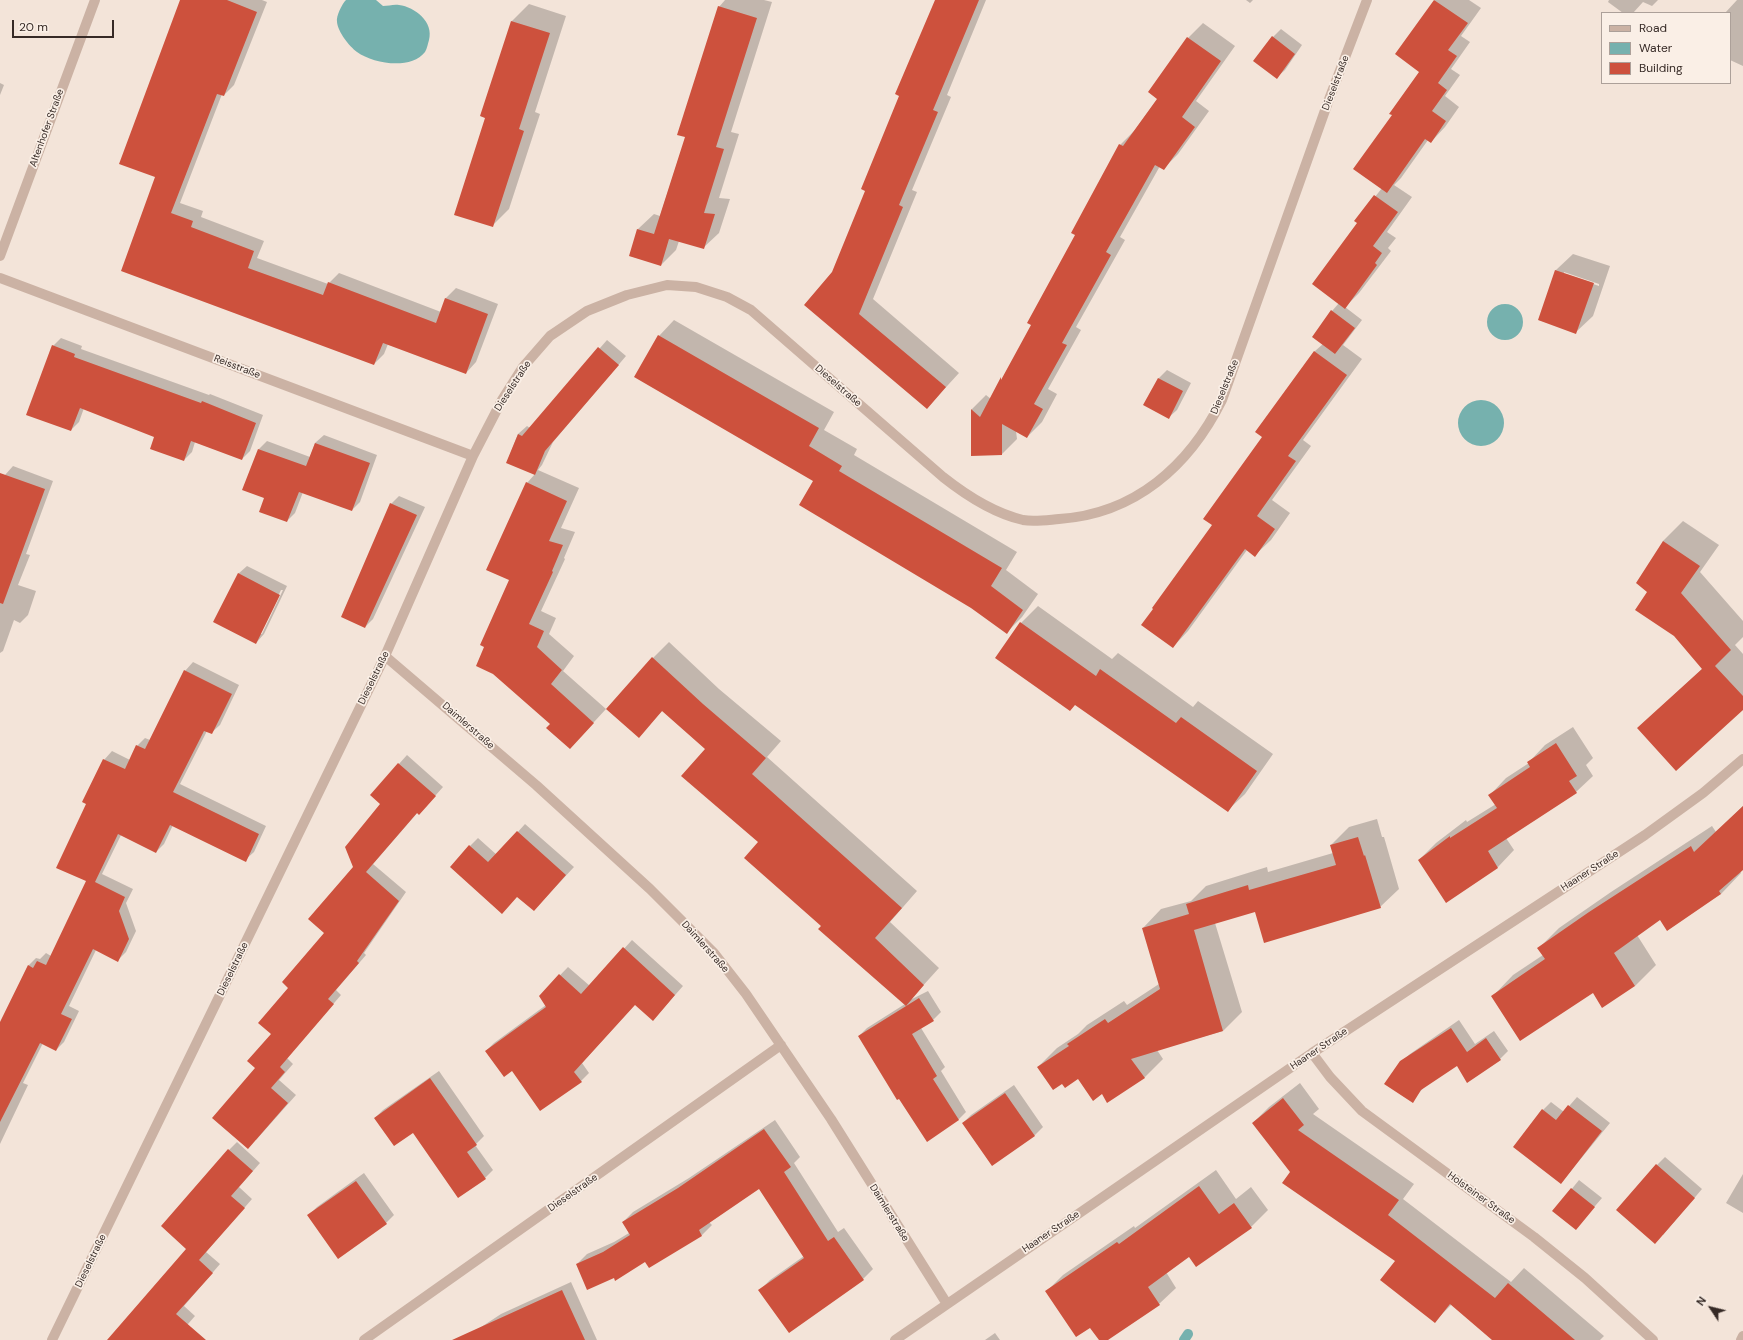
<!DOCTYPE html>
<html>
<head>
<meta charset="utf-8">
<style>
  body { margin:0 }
  #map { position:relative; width:1743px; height:1340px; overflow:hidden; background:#f3e4d9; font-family:"DM Sans",sans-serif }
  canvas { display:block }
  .legend { position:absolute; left:1601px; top:12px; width:130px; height:72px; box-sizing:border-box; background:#faefe6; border:1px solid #aca099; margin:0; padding:5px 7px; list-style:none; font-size:12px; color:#362a26 }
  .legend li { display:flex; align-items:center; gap:8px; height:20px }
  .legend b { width:20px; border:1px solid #aca099 }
  .north { position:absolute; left:1691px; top:1288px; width:40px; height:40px; -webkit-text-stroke:3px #faefe6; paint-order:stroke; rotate:305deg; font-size:11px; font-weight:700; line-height:16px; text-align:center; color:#362a26 }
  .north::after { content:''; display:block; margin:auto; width:14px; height:18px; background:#362a26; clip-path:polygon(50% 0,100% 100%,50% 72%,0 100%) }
  .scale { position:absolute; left:12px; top:20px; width:102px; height:18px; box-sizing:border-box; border:2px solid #362a26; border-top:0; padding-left:5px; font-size:12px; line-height:14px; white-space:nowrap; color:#362a26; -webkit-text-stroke:3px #faefe6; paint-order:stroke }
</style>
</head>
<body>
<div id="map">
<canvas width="1743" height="1340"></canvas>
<ul class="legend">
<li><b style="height:5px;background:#cbb2a4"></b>Road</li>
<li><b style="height:11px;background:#76b1ae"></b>Water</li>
<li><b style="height:11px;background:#cd513d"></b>Building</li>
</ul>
<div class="north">N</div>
<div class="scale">20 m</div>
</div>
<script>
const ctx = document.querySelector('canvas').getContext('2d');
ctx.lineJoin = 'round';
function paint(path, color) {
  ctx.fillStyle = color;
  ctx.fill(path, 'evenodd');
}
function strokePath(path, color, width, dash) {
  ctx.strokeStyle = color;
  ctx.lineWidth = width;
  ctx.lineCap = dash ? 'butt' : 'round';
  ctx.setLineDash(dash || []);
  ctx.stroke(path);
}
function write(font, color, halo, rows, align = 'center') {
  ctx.font = font + ' "DM Sans",sans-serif';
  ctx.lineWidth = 3.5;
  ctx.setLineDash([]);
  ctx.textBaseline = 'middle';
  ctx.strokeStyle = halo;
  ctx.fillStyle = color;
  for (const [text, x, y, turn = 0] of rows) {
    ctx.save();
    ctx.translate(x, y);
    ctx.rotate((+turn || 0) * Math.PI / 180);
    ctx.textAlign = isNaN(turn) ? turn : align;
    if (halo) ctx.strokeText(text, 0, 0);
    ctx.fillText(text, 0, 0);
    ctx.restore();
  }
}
paint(new Path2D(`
  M 346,0 L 376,0 L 383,6 C 388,6 394,4 399,5 C 415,7 434,22 429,40 C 428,43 427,49 425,52 C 411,70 374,64 357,52 C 349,46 338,32 337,22 C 336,16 342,4 346,0 Z
  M1487 322a18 18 0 1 1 36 0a18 18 0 1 1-36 0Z
  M1458 423a23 23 0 1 1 46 0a23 23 0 1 1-46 0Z`), '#76b1ae');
paint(new Path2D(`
  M 181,0 L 262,0 L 267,2 L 234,85 L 224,95 L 222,94 L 180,203 L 203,211 L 201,217 L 264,241 L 257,258 L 328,284 L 339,273 L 441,312 L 446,298 L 456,288 L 498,304 L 476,362 L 466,373 L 388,344 L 384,354 L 374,364 L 122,270 L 156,177 Z
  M 725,0 L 764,0 L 772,2 L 731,132 L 739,134 L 719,198 L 730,199 L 719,233 L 703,248 L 679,241 L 676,250 L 661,265 L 630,256 L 638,229 L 654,214 L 660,216 L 686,136 L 719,7 Z
  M 936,0 L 986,0 L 947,95 L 951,97 L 912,190 L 917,192 L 873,299 L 959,373 L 927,408 L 805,304 L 833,272 L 867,190 Z
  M 1246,0 L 1253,0 L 1250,3 Z
  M 1435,0 L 1469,0 L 1481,8 L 1461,36 L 1470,42 L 1451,69 L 1460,75 L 1445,96 L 1459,107 L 1445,127 L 1431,142 L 1428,140 L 1401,178 L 1394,185 L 1412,197 L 1387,232 L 1396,238 L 1388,248 L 1391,251 L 1359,293 L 1345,307 L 1362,320 L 1343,345 L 1362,359 L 1303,440 L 1311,446 L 1272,500 L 1290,513 L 1271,540 L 1255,555 L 1247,550 L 1188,631 L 1173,647 L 1213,525 L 1264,437 L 1257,432 L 1315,351 L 1323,344 L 1332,311 L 1339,303 L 1359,223 L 1356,221 L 1382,188 L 1393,115 L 1421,72 L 1396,54 Z
  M 1609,0 L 1658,0 L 1652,6 L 1643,2 L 1633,13 L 1623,13 L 1608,2 Z
  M 1737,0 L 1743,0 L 1743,66 L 1730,60 L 1730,13 L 1725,13 Z
  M 529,4 L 566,16 L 535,112 L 540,114 L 509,209 L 492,226 L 486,118 L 481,116 L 512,21 Z
  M 1203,23 L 1235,46 L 1196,101 L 1209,111 L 1178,154 L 1164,168 L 1160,166 L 1120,237 L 1125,240 L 1076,327 L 1081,330 L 1048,389 L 1057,394 L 1042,422 L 1027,437 L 1016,431 L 1017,439 L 1002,454 L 972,455 L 972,409 L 986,395 L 991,399 L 1032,325 L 1120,145 L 1135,130 L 1158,98 L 1150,92 L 1188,38 Z
  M 1281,29 L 1302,45 L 1285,70 L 1276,78 L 1273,37 Z
  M 0,83 L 4,85 L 0,95 Z
  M 1573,254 L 1610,266 L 1593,316 L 1576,332 L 1539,320 L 1556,270 ZM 1564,272 L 1599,284 L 1599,286 L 1564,274 Z
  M 674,320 L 834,412 L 824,430 L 857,449 L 854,455 L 1017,552 L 1006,570 L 1038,594 L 1022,617 L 1007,632 L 814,481 L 659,336 Z
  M 61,338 L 82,346 L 81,349 L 209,395 L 210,394 L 263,415 L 250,451 L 242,459 L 195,442 L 192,452 L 184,460 L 156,436 L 84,408 L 79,422 L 71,430 L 53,346 Z
  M 607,340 L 626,356 L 553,442 L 542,465 L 538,470 L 579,488 L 561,528 L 575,532 L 564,558 L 565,559 L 541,611 L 556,618 L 549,634 L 574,656 L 563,671 L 606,709 L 582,735 L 551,724 L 510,580 L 527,483 L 535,474 L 507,462 L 518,434 L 527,426 L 530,428 Z
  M 1167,370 L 1191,383 L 1177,410 L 1168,418 L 1145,404 L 1159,378 Z
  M 324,435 L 377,455 L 360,502 L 352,510 L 303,492 L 295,513 L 287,521 L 265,498 L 243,489 L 259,449 L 267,441 L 310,457 L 315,443 Z
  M 13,466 L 53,481 L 26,554 L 30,555 L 18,585 L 36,591 L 28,615 L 20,623 L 14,620 L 3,651 L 0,653 L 0,487 L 5,475 Z
  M 399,496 L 425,507 L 373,619 L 365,627 L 391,504 Z
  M 1683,521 L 1719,545 L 1700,572 L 1743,621 L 1743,637 L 1735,645 L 1743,654 L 1743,709 L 1638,728 L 1703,668 L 1649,592 L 1663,541 Z
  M 247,566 L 287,586 L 264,634 L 256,643 L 238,574 ZM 281,590 L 283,590 L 262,634 L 260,634 Z
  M 1038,606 L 1112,659 L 1118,653 L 1193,707 L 1198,701 L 1273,754 L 1245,794 L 1228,810 L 1076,704 L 996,658 L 1021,623 Z
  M 669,642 L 719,689 L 781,741 L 767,757 L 917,891 L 890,922 L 939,968 L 910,1000 L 928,991 L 941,1012 L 933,1020 L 921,1028 L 945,1067 L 941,1071 L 966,1112 L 958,1120 L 859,1036 L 867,1028 L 905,1004 L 822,925 L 760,842 L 706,749 L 663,710 L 639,736 L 653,658 Z
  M 193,662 L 239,685 L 220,725 L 211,733 L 207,731 L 180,784 L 266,826 L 254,852 L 245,860 L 173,825 L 164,844 L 156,852 L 121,835 L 102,874 L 133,889 L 126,903 L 136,931 L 126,952 L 118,960 L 96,950 L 69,1006 L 79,1011 L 64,1042 L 56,1050 L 43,1043 L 23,1083 L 28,1085 L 0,1144 L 0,1024 L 28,966 L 36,958 L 40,959 L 46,953 L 51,956 L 87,881 L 87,804 L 83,802 L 104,760 L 112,751 L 130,760 L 137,746 L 145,738 L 150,740 L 185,671 Z
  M 1573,727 L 1593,758 L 1586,765 L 1593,776 L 1576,792 L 1506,838 L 1514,850 L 1498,867 L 1446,901 L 1419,860 L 1436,843 L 1466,820 L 1467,822 L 1496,804 L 1490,795 L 1506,778 L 1529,763 L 1529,762 L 1545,745 Z
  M 407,755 L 443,787 L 427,805 L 418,812 L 373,864 L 406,892 L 364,953 L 366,955 L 336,990 L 341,995 L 287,1058 L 293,1064 L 279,1080 L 296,1095 L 256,1140 L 257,1068 L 272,1034 L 290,988 L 326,933 L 381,804 L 371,795 Z
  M 1743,806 L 1743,868 L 1740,871 L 1741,873 L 1721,894 L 1660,918 L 1637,935 L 1656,965 L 1635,986 L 1593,992 L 1493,996 L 1513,975 L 1543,955 L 1539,948 L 1559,928 L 1611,892 L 1712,826 L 1716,832 Z
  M 1377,819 L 1382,837 L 1384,837 L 1399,889 L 1380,907 L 1256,911 L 1215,923 L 1242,1012 L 1223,1031 L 1157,1050 L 1163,1059 L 1144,1078 L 1102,1093 L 1078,1078 L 1062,1083 L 1038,1067 L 1057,1048 L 1078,1034 L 1087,1025 L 1124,1001 L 1127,1005 L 1159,984 L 1143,928 L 1161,909 L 1191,901 L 1206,886 L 1267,867 L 1268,872 L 1333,853 L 1331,845 L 1349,827 Z
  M 525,824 L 574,867 L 534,910 L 518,896 L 470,846 L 478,838 L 497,855 Z
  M 632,940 L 683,986 L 661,1011 L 635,1004 L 582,1063 L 589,1073 L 581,1081 L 512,1070 L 486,1051 L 494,1043 L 546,1005 L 540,996 L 568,967 L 590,986 Z
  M 1459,1020 L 1475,1044 L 1494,1031 L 1508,1051 L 1500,1059 L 1457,1065 L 1425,1086 L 1412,1101 L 1401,1062 L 1410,1054 Z
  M 439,1071 L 484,1136 L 475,1145 L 493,1170 L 485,1178 L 413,1131 L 375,1118 L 383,1110 Z
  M 1300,1083 L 1319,1109 L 1313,1114 L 1414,1184 L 1403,1199 L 1511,1282 L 1524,1268 L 1604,1336 L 1600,1340 L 1494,1340 L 1452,1304 L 1435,1321 L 1397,1261 L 1291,1172 L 1253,1123 L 1269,1107 Z
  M 1014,1085 L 1043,1127 L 1035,1135 L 992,1165 L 963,1123 L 971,1115 Z
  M 1577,1097 L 1610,1123 L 1561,1183 L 1543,1110 L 1551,1102 L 1564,1112 Z
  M 775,1120 L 800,1157 L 794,1163 L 838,1232 L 844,1228 L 873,1269 L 863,1279 L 760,1290 L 770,1280 L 804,1256 L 759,1188 L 709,1222 L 712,1225 L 702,1235 L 649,1267 L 646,1261 L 615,1277 L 577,1264 L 587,1254 L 614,1242 L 629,1233 L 623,1222 L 633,1212 L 689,1178 Z
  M 237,1142 L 260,1163 L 239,1187 L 252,1199 L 206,1252 L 220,1264 L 184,1306 L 195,1316 L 174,1340 L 109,1340 L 188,1249 L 229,1150 Z
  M 1665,1157 L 1702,1189 L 1663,1235 L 1657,1165 Z
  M 1216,1170 L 1236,1199 L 1251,1187 L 1268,1210 L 1251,1227 L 1189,1256 L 1166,1272 L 1176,1288 L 1159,1304 L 1107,1340 L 1100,1340 L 1090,1326 L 1046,1292 L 1063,1275 L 1134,1226 L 1135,1228 Z
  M 364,1173 L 394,1215 L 386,1223 L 309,1215 L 317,1207 Z
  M 1743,1174 L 1743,1213 L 1726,1203 Z
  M 1579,1180 L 1602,1198 L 1576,1228 L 1554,1211 Z
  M 571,1282 L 597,1340 L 464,1340 L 469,1335 L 501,1314 Z
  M 995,1333 L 1000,1340 L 985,1340 Z`), '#0003');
strokePath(new Path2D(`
  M 1184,1340 L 1188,1334`), '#76b1ae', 10);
paint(new Path2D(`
  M 180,0 L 227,0 L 257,12 L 224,96 L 217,94 L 171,213 L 193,221 L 191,227 L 254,251 L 248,268 L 323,295 L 328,282 L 436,323 L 445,298 L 488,314 L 466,374 L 383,343 L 374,365 L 121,271 L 155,177 L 119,164 Z
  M 935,0 L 979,0 L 933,110 L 938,112 L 899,205 L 903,207 L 859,314 L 946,387 L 927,409 L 804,305 L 832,272 L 865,191 L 861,189 L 899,96 L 895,94 Z
  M 1434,0 L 1468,23 L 1448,50 L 1457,56 L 1438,83 L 1447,90 L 1432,111 L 1446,121 L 1431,143 L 1425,139 L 1387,193 L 1353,169 L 1392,115 L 1389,114 L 1419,72 L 1395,54 Z
  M 718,6 L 757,18 L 716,147 L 724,149 L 704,213 L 715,214 L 704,249 L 669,239 L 661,266 L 629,256 L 637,229 L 654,234 L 685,137 L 677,135 Z
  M 511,21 L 550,33 L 519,129 L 524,131 L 493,227 L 454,215 L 485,118 L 480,116 Z
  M 1272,36 L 1295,54 L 1277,79 L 1253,61 Z
  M 1187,37 L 1221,61 L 1182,117 L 1195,127 L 1164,170 L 1155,165 L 1106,252 L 1111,255 L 1062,343 L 1067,345 L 1034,404 L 1043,409 L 1027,438 L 1002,424 L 1002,455 L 971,456 L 971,409 L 980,417 L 1001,377 L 1001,380 L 1031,325 L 1027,323 L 1075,235 L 1071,233 L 1119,144 L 1123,146 L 1157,99 L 1148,92 Z
  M 1374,195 L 1398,212 L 1373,246 L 1382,253 L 1375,263 L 1377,265 L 1345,309 L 1312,284 L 1357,223 L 1354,221 Z
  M 1555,270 L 1594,283 L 1576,334 L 1538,320 Z
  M 1331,310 L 1355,328 L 1335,354 L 1312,337 Z
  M 658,335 L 819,428 L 809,446 L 842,466 L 839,471 L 1002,568 L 991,586 L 1023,610 L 1007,634 L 971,608 L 799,505 L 813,481 L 634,377 Z
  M 52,345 L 75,354 L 74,357 L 201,403 L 202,401 L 256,423 L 242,460 L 191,441 L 184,461 L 150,449 L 154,437 L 80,408 L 71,431 L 26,415 Z
  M 598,347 L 619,365 L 545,451 L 535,475 L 506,463 L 518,434 L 522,436 Z
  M 1314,351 L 1347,375 L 1288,456 L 1296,461 L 1257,516 L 1275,529 L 1255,557 L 1245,549 L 1173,648 L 1141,625 L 1153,609 L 1152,608 L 1212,525 L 1203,519 L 1262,437 L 1255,432 Z
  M 1158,378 L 1183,391 L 1169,419 L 1143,405 Z
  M 315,443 L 370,463 L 352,511 L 299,492 L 287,522 L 259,512 L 264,498 L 242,490 L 258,449 L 306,466 Z
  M 0,473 L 45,489 L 3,604 L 0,603 Z
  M 526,482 L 567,501 L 549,541 L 563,545 L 552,571 L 553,572 L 529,624 L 544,631 L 537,647 L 562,670 L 551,684 L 594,723 L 570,749 L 546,728 L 550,724 L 493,674 L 476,666 L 484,647 L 480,645 L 509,580 L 486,570 Z
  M 390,503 L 417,515 L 365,628 L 341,617 Z
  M 1663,541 L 1700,566 L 1681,593 L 1731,650 L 1715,666 L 1743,696 L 1743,710 L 1676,771 L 1637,728 L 1702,669 L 1674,636 L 1635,610 L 1647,592 L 1636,583 Z
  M 238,573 L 280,595 L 256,644 L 213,622 Z
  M 1020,622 L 1096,676 L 1100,669 L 1176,723 L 1181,717 L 1257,771 L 1228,812 L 1075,705 L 1070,711 L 995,658 Z
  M 652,657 L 703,704 L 766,758 L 752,774 L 902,908 L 875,938 L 924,985 L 906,1006 L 818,929 L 821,926 L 744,858 L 758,842 L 681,776 L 705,749 L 662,711 L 639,738 L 606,709 Z
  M 184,670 L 232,694 L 212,734 L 204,731 L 173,792 L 259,834 L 246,862 L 170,825 L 156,853 L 118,834 L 95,882 L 125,897 L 119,911 L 129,939 L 118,962 L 93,949 L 61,1014 L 72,1019 L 56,1051 L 40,1043 L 0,1122 L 0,1022 L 28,965 L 33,968 L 37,961 L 46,965 L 86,881 L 56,868 L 86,804 L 82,802 L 103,759 L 125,769 L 136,745 L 145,749 Z
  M 1556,743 L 1577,776 L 1569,781 L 1577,793 L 1488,851 L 1498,868 L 1446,903 L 1418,860 L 1450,836 L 1450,838 L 1497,808 L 1488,795 L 1530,767 L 1527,762 Z
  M 398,763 L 436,796 L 419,815 L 417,813 L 366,872 L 399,901 L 357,961 L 359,963 L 328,999 L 334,1004 L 280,1067 L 285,1072 L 271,1088 L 288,1103 L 248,1149 L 212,1118 L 255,1068 L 247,1061 L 271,1034 L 258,1023 L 288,988 L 282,982 L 324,933 L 308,919 L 353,867 L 345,847 L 380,804 L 370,795 Z
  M 1743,806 L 1743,870 L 1719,891 L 1721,894 L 1667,931 L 1660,920 L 1614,953 L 1635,986 L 1602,1008 L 1593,993 L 1520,1041 L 1491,996 L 1545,959 L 1537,948 L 1589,912 L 1691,846 L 1694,852 Z
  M 517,831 L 566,875 L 534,911 L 517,897 L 502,914 L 450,867 L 469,845 L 488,862 Z
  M 1358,837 L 1364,856 L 1365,855 L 1381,908 L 1264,943 L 1255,912 L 1194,930 L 1223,1031 L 1131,1059 L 1145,1078 L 1107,1103 L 1102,1094 L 1093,1101 L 1078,1079 L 1065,1088 L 1062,1084 L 1053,1090 L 1037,1067 L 1069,1046 L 1067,1044 L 1105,1019 L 1108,1023 L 1160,989 L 1142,928 L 1189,914 L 1186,904 L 1248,885 L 1249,890 L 1336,865 L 1330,845 Z
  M 623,947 L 675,995 L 653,1021 L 635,1005 L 574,1072 L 582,1082 L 540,1111 L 512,1071 L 504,1077 L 485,1051 L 546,1007 L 539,996 L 559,974 L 581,994 Z
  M 919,998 L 934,1021 L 912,1034 L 937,1076 L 933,1079 L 959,1120 L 927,1142 L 899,1099 L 897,1100 L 858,1036 Z
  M 1451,1028 L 1467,1052 L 1486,1038 L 1501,1060 L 1467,1083 L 1457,1066 L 1421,1090 L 1413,1103 L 1384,1084 L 1400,1061 Z
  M 430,1078 L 477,1145 L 467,1152 L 486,1179 L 458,1198 L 413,1133 L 394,1146 L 374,1118 Z
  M 1005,1093 L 1035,1136 L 992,1166 L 962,1123 Z
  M 1283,1098 L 1304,1125 L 1298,1130 L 1399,1200 L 1388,1215 L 1495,1298 L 1508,1283 L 1575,1340 L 1492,1340 L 1450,1304 L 1435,1323 L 1380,1280 L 1395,1261 L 1282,1183 L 1290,1172 L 1252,1123 Z
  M 1568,1105 L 1602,1131 L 1561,1184 L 1513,1147 L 1542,1109 L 1556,1120 Z
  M 764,1129 L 791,1167 L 784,1172 L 828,1241 L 834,1237 L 864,1280 L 789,1333 L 758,1290 L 804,1258 L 759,1189 L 699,1230 L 702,1236 L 649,1268 L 645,1262 L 615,1281 L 614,1278 L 587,1290 L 576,1264 L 603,1252 L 630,1235 L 622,1222 L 678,1188 Z
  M 228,1149 L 253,1171 L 231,1196 L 245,1208 L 199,1260 L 213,1273 L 176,1314 L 206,1340 L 107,1340 L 186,1249 L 161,1226 Z
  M 1656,1164 L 1695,1198 L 1655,1244 L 1616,1210 Z
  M 356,1181 L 387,1224 L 338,1259 L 307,1215 Z
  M 1199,1186 L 1219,1214 L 1234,1203 L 1252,1228 L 1196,1267 L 1189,1257 L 1148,1287 L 1160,1305 L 1108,1340 L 1099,1340 L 1090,1328 L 1076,1337 L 1045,1291 L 1117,1242 L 1119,1244 Z
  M 1571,1188 L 1595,1207 L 1576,1230 L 1552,1211 Z
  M 562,1290 L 585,1340 L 452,1340 Z`), '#cd513d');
strokePath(new Path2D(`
  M 0,256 L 95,0
  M 0,278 L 473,456
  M 385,656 L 536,785 L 650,889 L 714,953 L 746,994 L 831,1119 L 947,1304
  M 1312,1053 L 1330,1077 L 1362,1111 L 1534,1237 L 1585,1278 L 1653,1340
  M 52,1340 L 385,656 L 473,456 L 502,400 L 523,367 L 550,336 L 587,311 L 627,295 L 667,285 L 696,287 L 727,297 L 751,310 L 943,477 C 967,496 993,513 1023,520 C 1034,522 1047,520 1059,519 C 1135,514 1189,466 1222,400 L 1328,102 L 1367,0
  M 364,1340 L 781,1045
  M 895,1340 L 1312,1053 L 1645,835 L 1703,793 L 1743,759
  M 1741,1340 L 1743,1336`), '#cbb2a4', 10);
write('10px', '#362a26', '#faefe6', [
  ["Dieselstraße",1336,83,-69],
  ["Altenhofer Straße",47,128,-70],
  ["Reisstraße",237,367,21],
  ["Dieselstraße",513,386,-57],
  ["Dieselstraße",838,386,41],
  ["Dieselstraße",1225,387,-68],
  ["Dieselstraße",374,678,-64],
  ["Daimlerstraße",468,726,41],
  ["Haaner Straße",1590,871,-33],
  ["Daimlerstraße",705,947,48],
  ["Dieselstraße",233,969,-64],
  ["Haaner Straße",1319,1049,-34],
  ["Dieselstraße",573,1193,-35],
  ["Holsteiner Straße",1481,1198,36],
  ["Daimlerstraße",889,1213,58],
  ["Haaner Straße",1051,1232,-34],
  ["Dieselstraße",91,1261,-64]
]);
</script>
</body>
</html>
